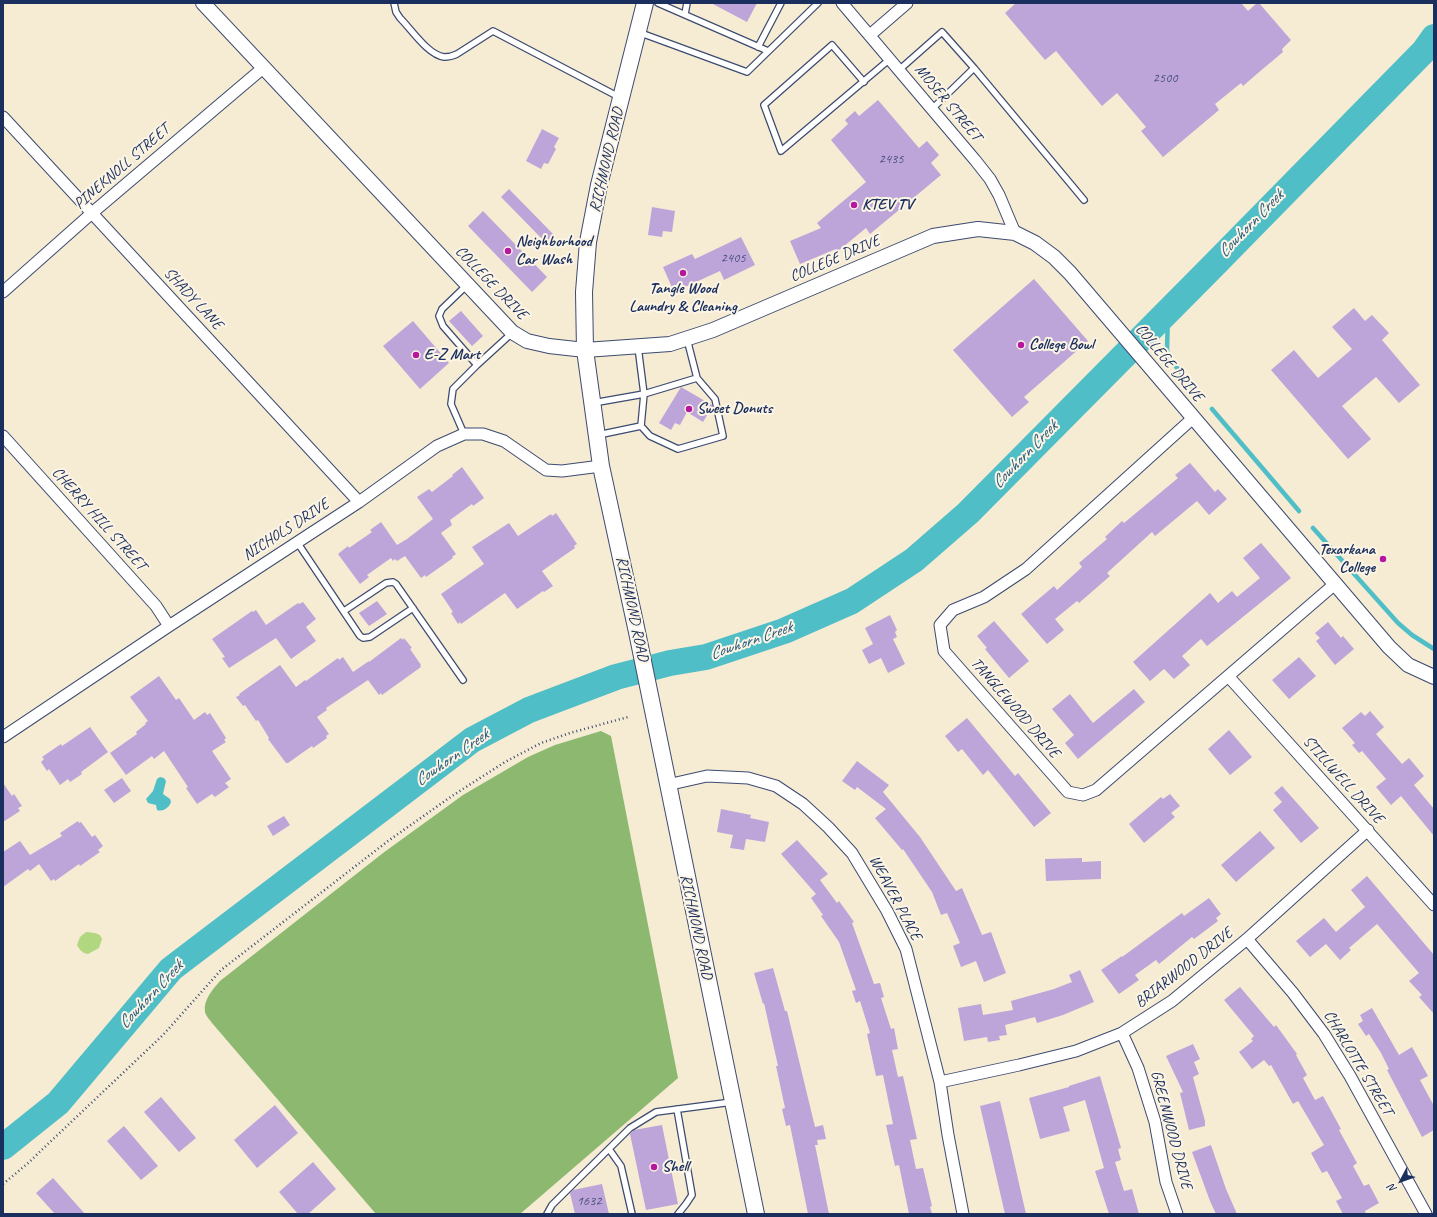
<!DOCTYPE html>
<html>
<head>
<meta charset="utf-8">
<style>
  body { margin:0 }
  #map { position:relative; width:1437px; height:1217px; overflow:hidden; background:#f6ebd3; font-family:Caveat,sans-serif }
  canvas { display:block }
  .frame { position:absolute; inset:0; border:4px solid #1b2f5e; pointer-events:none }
  .north { position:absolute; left:1381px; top:1161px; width:40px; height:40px; -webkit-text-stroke:3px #fcf5e5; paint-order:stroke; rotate:229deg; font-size:11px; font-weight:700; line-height:16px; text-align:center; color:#1b2f5e }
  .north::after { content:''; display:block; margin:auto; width:14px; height:18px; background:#1b2f5e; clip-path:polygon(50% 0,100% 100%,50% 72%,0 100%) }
</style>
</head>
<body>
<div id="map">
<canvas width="1437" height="1217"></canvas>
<div class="frame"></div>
<div class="north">N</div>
</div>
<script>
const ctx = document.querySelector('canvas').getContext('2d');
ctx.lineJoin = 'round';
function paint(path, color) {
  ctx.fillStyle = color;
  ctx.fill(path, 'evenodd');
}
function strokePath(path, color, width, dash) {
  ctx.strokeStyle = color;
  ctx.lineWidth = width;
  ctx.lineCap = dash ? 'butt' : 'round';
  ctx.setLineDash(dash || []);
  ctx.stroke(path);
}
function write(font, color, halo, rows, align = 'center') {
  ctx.font = font + ' Caveat,sans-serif';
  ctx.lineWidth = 4;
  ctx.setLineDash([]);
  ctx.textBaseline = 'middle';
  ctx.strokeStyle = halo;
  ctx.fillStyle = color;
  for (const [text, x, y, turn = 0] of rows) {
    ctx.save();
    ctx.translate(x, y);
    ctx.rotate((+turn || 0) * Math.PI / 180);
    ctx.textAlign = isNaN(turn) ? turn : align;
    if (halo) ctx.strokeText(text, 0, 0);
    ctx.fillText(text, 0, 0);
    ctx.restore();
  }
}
paint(new Path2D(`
  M 86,932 C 92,933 100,932 102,939 L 99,948 L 88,954 C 82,953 80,950 77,945 L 80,937 Z`), '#b1d781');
paint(new Path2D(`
  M 601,731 L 611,736 L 678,1078 L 520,1214 L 376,1214 L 212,1023 C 210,1020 206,1016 205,1012 C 203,1000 213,989 220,981 L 383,853 L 463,795 L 528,757 L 555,745 Z`), '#8cb86f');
paint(new Path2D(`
  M 160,777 L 164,778 L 166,781 L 163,794 L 170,799 L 171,802 C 169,808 163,812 157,810 L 156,805 L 148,803 L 146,799 L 153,791 L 157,779 Z`), '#50bec6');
strokePath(new Path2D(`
  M 1168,311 L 1167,351 L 1169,358 L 1195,390
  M 1212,409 L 1299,511
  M 1313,528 L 1398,623 L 1412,635 L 1434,649`), '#50bec6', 4.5);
strokePath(new Path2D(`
  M 3,1147 L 58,1103 L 171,969 L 472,740 L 529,710 L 616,677 L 670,663 L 706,657 L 784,631 L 852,601 L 914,560 L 968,513 L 1211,268 L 1424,51 L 1434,37`), '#50bec6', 26);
paint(new Path2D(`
  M 711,3 L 757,3 L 747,22 Z
  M 1016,3 L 1241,3 L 1248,11 L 1257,3 L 1259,3 L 1291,40 L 1282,49 L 1283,52 L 1258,73 L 1243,86 L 1241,83 L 1215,104 L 1219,110 L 1163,157 L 1141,131 L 1146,127 L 1117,93 L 1102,106 L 1056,51 L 1045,60 L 1005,13 Z
  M 878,100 L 919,148 L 927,141 L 939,155 L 931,163 L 941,175 L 870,234 L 866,228 L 838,251 L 836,249 L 800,264 L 790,241 L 821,228 L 817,223 L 866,182 L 831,140 L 848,124 L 845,120 L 855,111 L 859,116 Z
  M 542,129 L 559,138 L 554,147 L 556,149 L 548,164 L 544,163 L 541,169 L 526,161 Z
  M 509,189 L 555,236 L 547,244 L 501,197 Z
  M 652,207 L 675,211 L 672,232 L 663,231 L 662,237 L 648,235 Z
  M 483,211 L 547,277 L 532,292 L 468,226 Z
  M 741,237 L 755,265 L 724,280 L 720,271 L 674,292 L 663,267 L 692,254 L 695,259 Z
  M 1034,279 L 1088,341 L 1024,397 L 1029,402 L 1012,417 L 953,350 Z
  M 1354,308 L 1365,321 L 1372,315 L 1389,333 L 1382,340 L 1420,385 L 1399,403 L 1376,377 L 1342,406 L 1371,439 L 1348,459 L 1271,370 L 1294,350 L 1318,378 L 1352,349 L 1332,327 Z
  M 461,311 L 483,336 L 472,346 L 449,321 Z
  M 413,321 L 449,363 L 420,389 L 383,346 Z
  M 681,387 L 712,405 L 712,407 L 703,422 L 687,412 L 680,425 L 675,423 L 671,430 L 659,423 Z
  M 1190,463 L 1215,492 L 1218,489 L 1227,499 L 1209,515 L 1197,501 L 1155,536 L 1152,532 L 1107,573 L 1110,576 L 1079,603 L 1077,601 L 1055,619 L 1064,630 L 1047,644 L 1021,614 L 1054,586 L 1057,590 L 1082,567 L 1079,563 L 1107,539 L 1105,537 L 1122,521 L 1124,523 L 1178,478 L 1175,475 Z
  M 462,467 L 484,498 L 473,506 L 472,504 L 450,520 L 452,525 L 441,533 L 456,554 L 452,557 L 453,558 L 426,577 L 425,575 L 421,578 L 405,556 L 397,561 L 395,559 L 393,561 L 391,558 L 367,575 L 369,577 L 360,584 L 338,554 L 348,546 L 349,548 L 372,532 L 370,530 L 381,522 L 397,545 L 407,539 L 433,519 L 417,497 L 429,489 L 432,492 L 453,476 L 452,475 Z
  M 556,513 L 577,544 L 574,546 L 575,548 L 542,571 L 553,586 L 544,592 L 543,591 L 517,609 L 505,593 L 461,624 L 460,622 L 458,624 L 451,613 L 453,612 L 441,594 L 484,564 L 472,547 L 509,523 L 518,536 L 551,514 L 552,516 Z
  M 1261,543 L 1291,578 L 1207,646 L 1201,639 L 1182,656 L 1190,665 L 1174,679 L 1164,669 L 1150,681 L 1133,662 L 1210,593 L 1218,603 L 1232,591 L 1237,597 L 1260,578 L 1243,558 Z
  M 377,601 L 387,614 L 369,626 L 359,613 Z
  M 303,602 L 316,619 L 306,627 L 316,641 L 291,659 L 276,638 L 229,668 L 222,658 L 225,657 L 212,639 L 252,611 L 253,612 L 256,610 L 266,625 L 298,603 L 299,604 Z
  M 890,615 L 897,630 L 895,632 L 897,637 L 893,639 L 905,664 L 888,673 L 881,658 L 869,664 L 862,650 L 873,644 L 865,628 Z
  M 994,621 L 1029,661 L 1009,678 L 985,649 L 987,648 L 977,636 Z
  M 1328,622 L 1341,638 L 1343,636 L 1354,649 L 1335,665 L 1316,641 L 1320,638 L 1315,633 Z
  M 401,638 L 403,640 L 404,638 L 412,648 L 410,649 L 421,665 L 420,666 L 421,667 L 382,695 L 381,693 L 379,695 L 368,680 L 326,708 L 327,710 L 317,717 L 329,734 L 326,736 L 327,738 L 313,748 L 312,746 L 288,763 L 286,763 L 268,739 L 269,738 L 258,720 L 256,721 L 245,705 L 243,706 L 236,697 L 240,695 L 239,694 L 280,665 L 296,687 L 305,680 L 306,681 L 338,658 L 339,660 L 343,657 L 353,672 L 369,661 L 369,662 Z
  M 1299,657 L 1316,676 L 1289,699 L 1272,680 Z
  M 159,676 L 176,700 L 179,698 L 194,720 L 205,712 L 207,715 L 210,713 L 226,738 L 224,740 L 226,742 L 212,751 L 231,779 L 225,783 L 229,787 L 215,797 L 212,794 L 197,804 L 186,788 L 188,787 L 164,751 L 154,759 L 152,756 L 126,775 L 110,753 L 137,734 L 136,732 L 146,724 L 145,723 L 148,721 L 130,697 Z
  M 1134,689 L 1145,702 L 1078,759 L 1065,743 L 1074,735 L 1052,709 L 1070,694 L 1093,723 Z
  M 1370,711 L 1384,727 L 1376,734 L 1402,764 L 1409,758 L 1424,776 L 1414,785 L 1434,809 L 1434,836 L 1401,796 L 1391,805 L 1376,787 L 1386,779 L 1362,751 L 1359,753 L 1352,745 L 1355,743 L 1342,728 L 1361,712 L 1365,716 Z
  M 967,718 L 1015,776 L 1018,773 L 1051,813 L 1034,827 L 988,770 L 983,775 L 962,749 L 958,752 L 945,736 Z
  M 90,727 L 108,752 L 81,772 L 82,774 L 70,782 L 68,779 L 60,785 L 49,769 L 47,771 L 41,762 L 44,759 L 42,757 L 61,744 L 62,746 Z
  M 1229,730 L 1252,757 L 1230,775 L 1208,749 Z
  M 857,761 L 889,785 L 883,792 L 920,837 L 956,891 L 962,888 L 982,935 L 991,932 L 1006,973 L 984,982 L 976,961 L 961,967 L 953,946 L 960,943 L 947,913 L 941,915 L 932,892 L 903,849 L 902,850 L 875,818 L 886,809 L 857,787 L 855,790 L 842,781 Z
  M 122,778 L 131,791 L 114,803 L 104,790 Z
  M 3,783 L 12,796 L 14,794 L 22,806 L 18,808 L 20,811 L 3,822 Z
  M 1282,786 L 1319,828 L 1301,843 L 1273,810 L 1282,802 L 1274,793 Z
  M 1170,794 L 1180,806 L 1171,813 L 1175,817 L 1144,843 L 1129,824 L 1161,797 L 1163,799 Z
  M 721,809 L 751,815 L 750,818 L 769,822 L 765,842 L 746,839 L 744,850 L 730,848 L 733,835 L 717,832 Z
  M 284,816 L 290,825 L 273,836 L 267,826 Z
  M 78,821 L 79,823 L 81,822 L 92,837 L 95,835 L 103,846 L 98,850 L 100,852 L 80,866 L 79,864 L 55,881 L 54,879 L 51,881 L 39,864 L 30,871 L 28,869 L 3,887 L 3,852 L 20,841 L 30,855 L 62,836 L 60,833 Z
  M 1260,831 L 1275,848 L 1236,882 L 1221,865 Z
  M 797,840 L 828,874 L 820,880 L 837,903 L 839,901 L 854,922 L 852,923 L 874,984 L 880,983 L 884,997 L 881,998 L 891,1029 L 894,1028 L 898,1049 L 892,1050 L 898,1077 L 903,1076 L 917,1139 L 910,1140 L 916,1169 L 923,1168 L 932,1206 L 930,1207 L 932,1214 L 909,1214 L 899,1165 L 895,1166 L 886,1125 L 893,1124 L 883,1075 L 876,1076 L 867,1034 L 870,1033 L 860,1001 L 856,1003 L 852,991 L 856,990 L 839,942 L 821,916 L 823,915 L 811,898 L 816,894 L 781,854 Z
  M 1082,858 L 1082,862 L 1101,861 L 1101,879 L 1046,881 L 1045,859 Z
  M 1367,876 L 1434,955 L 1434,1014 L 1419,997 L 1422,995 L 1409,981 L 1419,973 L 1377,924 L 1349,948 L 1351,950 L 1340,960 L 1326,944 L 1310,957 L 1296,941 L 1324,918 L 1336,932 L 1365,907 L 1351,890 Z
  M 1209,898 L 1221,914 L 1216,918 L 1218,921 L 1194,939 L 1192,937 L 1159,964 L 1156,960 L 1135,975 L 1139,980 L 1119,994 L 1101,970 L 1122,956 L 1122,957 L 1182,913 L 1184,916 Z
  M 773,968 L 785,1011 L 787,1011 L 815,1127 L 823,1125 L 826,1139 L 817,1140 L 818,1145 L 815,1145 L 829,1214 L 808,1214 L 790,1125 L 786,1126 L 782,1109 L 785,1108 L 776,1066 L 778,1066 L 764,1003 L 763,1004 L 754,973 Z
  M 1080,970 L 1094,1002 L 1063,1015 L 1037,1023 L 1035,1017 L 1005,1025 L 1007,1035 L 999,1036 L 1000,1040 L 988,1042 L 987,1037 L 964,1041 L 958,1008 L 981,1004 L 983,1015 L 1013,1010 L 1011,1001 L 1054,989 L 1072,982 L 1069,975 Z
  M 1240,987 L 1274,1027 L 1276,1025 L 1297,1054 L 1296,1055 L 1307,1075 L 1303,1078 L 1315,1100 L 1323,1096 L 1341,1129 L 1339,1130 L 1357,1163 L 1353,1166 L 1364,1186 L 1369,1184 L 1379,1203 L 1365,1211 L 1366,1214 L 1343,1214 L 1336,1201 L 1342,1198 L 1327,1171 L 1322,1173 L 1311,1153 L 1324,1145 L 1298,1101 L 1293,1104 L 1271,1065 L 1269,1066 L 1264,1060 L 1252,1069 L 1239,1052 L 1253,1041 L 1251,1039 L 1254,1036 L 1224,1000 Z
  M 1372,1008 L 1399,1055 L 1412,1047 L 1428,1076 L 1420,1080 L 1434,1106 L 1434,1130 L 1422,1137 L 1387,1070 L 1389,1069 L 1381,1053 L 1369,1034 L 1366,1036 L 1358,1024 L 1363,1021 L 1360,1015 Z
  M 1193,1044 L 1200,1059 L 1194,1062 L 1199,1074 L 1193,1077 L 1205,1121 L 1205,1126 L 1189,1130 L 1180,1093 L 1183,1092 L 1166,1056 Z
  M 1100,1076 L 1121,1148 L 1118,1149 L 1121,1160 L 1115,1162 L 1124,1191 L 1132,1189 L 1139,1214 L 1109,1214 L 1095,1171 L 1104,1168 L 1085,1100 L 1063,1107 L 1070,1131 L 1040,1139 L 1029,1098 L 1069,1087 L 1069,1086 Z
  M 161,1097 L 196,1138 L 179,1152 L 144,1112 Z
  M 1000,1101 L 1010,1144 L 1026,1214 L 1005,1214 L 980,1106 Z
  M 275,1105 L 298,1133 L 257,1168 L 234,1140 Z
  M 662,1125 L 678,1204 L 646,1210 L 630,1134 L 634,1130 Z
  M 124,1126 L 158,1166 L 141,1180 L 107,1141 Z
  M 1211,1145 L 1226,1189 L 1237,1214 L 1216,1214 L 1210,1201 L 1192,1152 Z
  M 313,1162 L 336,1189 L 308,1214 L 298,1214 L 279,1192 Z
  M 53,1178 L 85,1214 L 55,1214 L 36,1193 Z
  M 602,1184 L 609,1214 L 575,1214 L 570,1193 L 573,1190 Z`), '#bea5d9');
const service = new Path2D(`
  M 394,3 L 396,12 L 400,18 C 411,29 428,55 444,57 C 449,57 453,56 457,54 L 493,31 L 619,97
  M 658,3 L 768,51
  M 685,14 L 687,3
  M 638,32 L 747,72 L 818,3
  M 758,47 L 781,3
  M 974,68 L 1084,200
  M 899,70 L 942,32 L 974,68 L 932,109
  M 864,82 L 832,45 L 764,105 L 781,151 L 890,59
  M 467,285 L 442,309 L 439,316 L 443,326 L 477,365
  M 687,339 L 697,378 L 715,399 L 723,436 L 678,449 L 650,436 L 641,426 L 644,394 L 697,378
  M 593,403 L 644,394 L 638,347
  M 464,434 L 451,404 L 453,389 L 477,365 L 512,333
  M 598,435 L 641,426
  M 297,542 L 360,636 L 363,638 L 370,637 L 413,608
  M 344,611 L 386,583 L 393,582 L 396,584 L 463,680
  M 677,1109 L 692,1195 L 686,1204 L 678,1214
  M 609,1149 L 621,1166 L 632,1214
  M 547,1214 L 552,1205 L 630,1128 L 656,1112 L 732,1102`);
const minor = new Path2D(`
  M 842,3 L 975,160 L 990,179 L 999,195 L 1015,233
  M 870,35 L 907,3
  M 3,117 L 359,502
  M 3,292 L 92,213 L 263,68
  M 1193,418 L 1026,569 L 984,597 L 953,610 L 940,625 L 944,651 L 1068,792 L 1083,795 L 1096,790 L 1336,583
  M 3,436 L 156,606 L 169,626
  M 1228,676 L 1434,905
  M 3,737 L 169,626 L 359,502 L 437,446 L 464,434 L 483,434 L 504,441 L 546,470 L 562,471 L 601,466
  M 667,785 L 707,776 L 748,778 L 776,786 L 803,804 L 828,827 L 852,853 L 887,911 L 906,949 L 940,1082 L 948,1135 L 963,1214
  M 1247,939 L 1293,993 L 1324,1034 L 1350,1076 L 1426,1214
  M 1122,1033 L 1138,1068 L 1155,1122 L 1166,1182 L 1177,1214
  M 940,1082 L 1019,1065 L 1076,1051 L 1122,1033 L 1172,1001 L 1247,939 L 1368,830`);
const tertiary = new Path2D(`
  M 203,3 L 512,332 L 527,341 L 549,346 L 585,350 L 670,344 L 713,330 L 933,236 L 978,229 L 1015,233 L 1035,243 L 1054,257 L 1070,273 L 1389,647 L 1408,665 L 1434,677`);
const secondary = new Path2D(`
  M 645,3 L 599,185 L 588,242 L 584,292 L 585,350 L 601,466 L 637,632 L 756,1214`);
strokePath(service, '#3c4b70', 8);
strokePath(minor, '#3c4b70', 13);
strokePath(tertiary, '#3c4b70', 16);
strokePath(secondary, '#3c4b70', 18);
strokePath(new Path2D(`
  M 3,1184 L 27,1164 L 163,1035 L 221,970 L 388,841 L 452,796 L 505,762 L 541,743 L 570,733 L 628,717`), '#3c4b70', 2.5, [1, 3]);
strokePath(service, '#fff', 5.5);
strokePath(minor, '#fff', 11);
strokePath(tertiary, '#fff', 14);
strokePath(secondary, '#fff', 16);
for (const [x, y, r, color] of [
  [854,205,4,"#b5179e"],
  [508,251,4,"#b5179e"],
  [683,273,4,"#b5179e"],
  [1021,345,4,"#b5179e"],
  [416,355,4,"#b5179e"],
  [689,409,4,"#b5179e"],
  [1383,559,4,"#b5179e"],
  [654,1167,4,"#b5179e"]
]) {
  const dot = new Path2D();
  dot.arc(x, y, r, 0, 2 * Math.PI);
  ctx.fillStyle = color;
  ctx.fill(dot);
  strokePath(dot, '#fcf5e5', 1.5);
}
write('14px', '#444c7d', null, [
  ["2500",1165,78],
  ["2435",891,159],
  ["2405",733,258],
  ["1632",589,1201]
]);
write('16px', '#1b2f5e', '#fcf5e5', [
  ["MOSER STREET",948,103,50],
  ["RICHMOND ROAD",607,160,-77],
  ["PINEKNOLL STREET",122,167,-41],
  ["COLLEGE DRIVE",835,259,-23],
  ["COLLEGE DRIVE",491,283,46],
  ["SHADY LANE",193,299,47],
  ["COLLEGE DRIVE",1169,363,50],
  ["CHERRY HILL STREET",99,519,48],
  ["NICHOLS DRIVE",286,530,-33],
  ["RICHMOND ROAD",632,609,78],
  ["TANGLEWOOD DRIVE",1015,708,49],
  ["STILLWELL DRIVE",1343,780,48],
  ["WEAVER PLACE",895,898,62],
  ["RICHMOND ROAD",696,927,78],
  ["BRIARWOOD DRIVE",1184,968,-38],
  ["CHARLOTTE STREET",1358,1063,59],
  ["GREENWOOD DRIVE",1171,1130,75]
]);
write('bold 16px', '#1b2f5e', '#fcf5e5', [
  ["KTEV TV",862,205],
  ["Neighborhood",516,242],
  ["Car Wash",516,260],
  ["Tangle Wood",683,289,"center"],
  ["Laundry & Cleaning",683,307,"center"],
  ["College Bowl",1029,345],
  ["E-Z Mart",424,355],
  ["Sweet Donuts",697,409],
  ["Texarkana",1375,550,"right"],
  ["College",1375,568,"right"],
  ["Shell",662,1167]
], 'left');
write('italic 17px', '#2b5a7d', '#fcf5e5', [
  ["Cowhorn Creek",1251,224,-46],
  ["Cowhorn Creek",1025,455,-46],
  ["Cowhorn Creek",751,641,-19],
  ["Cowhorn Creek",452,758,-35],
  ["Cowhorn Creek",151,995,-47]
]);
</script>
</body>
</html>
